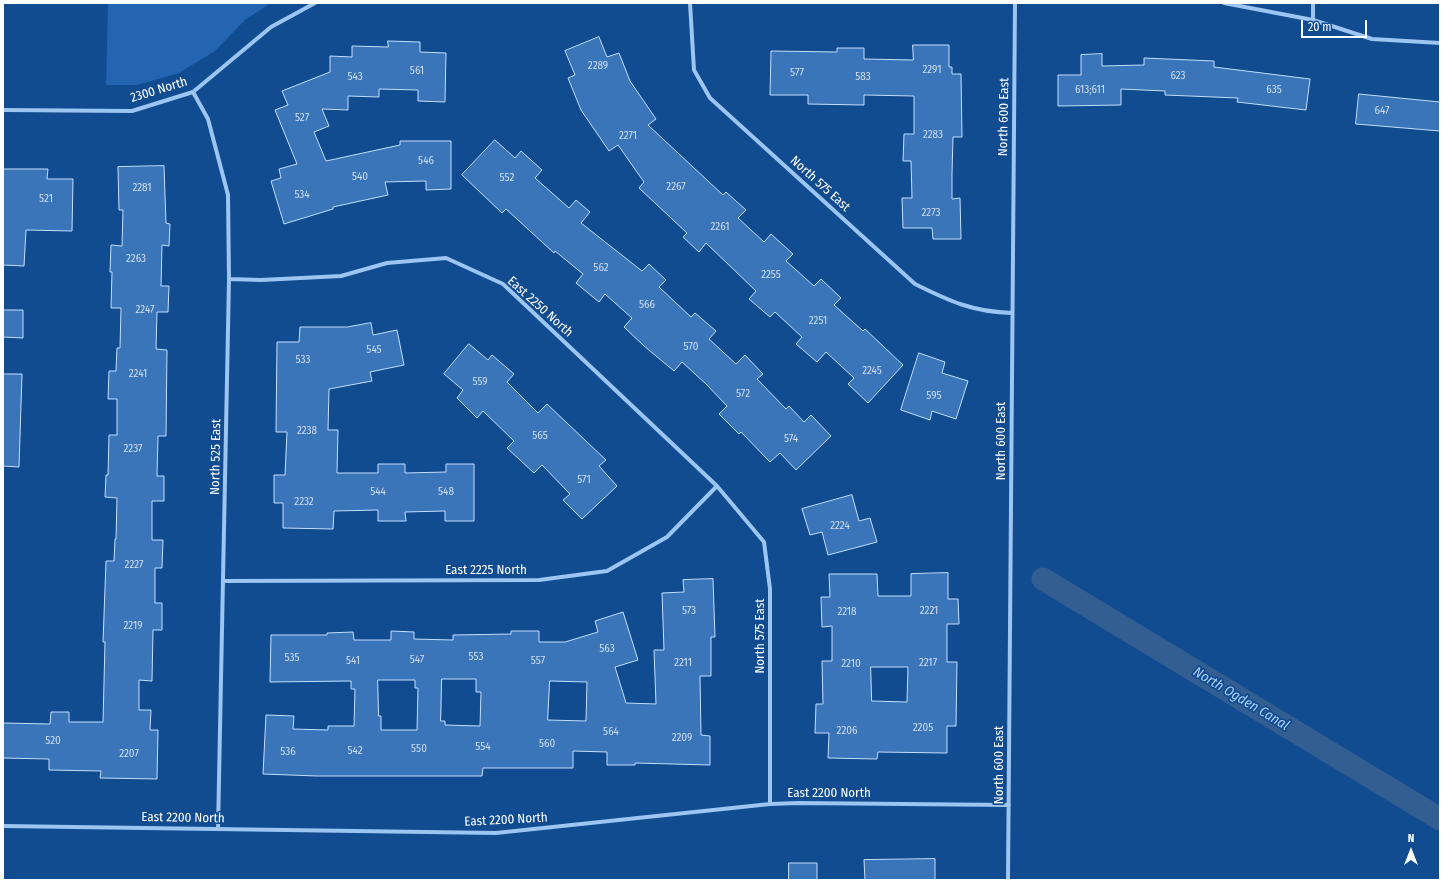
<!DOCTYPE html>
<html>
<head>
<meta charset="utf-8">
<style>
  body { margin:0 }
  #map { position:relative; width:1443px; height:883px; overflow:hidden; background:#114b90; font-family:"Fira Sans Condensed",sans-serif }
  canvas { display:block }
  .frame { position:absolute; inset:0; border:4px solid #fff; pointer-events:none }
  .north { position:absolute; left:1391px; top:831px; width:40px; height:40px; -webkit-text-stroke:3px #114b90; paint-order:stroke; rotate:0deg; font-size:11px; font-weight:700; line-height:16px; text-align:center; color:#fff }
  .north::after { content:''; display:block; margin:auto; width:14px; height:18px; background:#fff; clip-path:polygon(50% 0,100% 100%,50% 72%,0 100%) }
  .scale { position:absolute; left:1301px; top:20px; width:66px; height:18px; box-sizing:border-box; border:2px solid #fff; border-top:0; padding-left:5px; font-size:12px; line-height:14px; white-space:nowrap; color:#fff; -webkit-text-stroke:3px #114b90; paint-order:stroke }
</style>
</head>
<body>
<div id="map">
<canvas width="1443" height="883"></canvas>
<div class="frame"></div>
<div class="north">N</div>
<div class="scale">20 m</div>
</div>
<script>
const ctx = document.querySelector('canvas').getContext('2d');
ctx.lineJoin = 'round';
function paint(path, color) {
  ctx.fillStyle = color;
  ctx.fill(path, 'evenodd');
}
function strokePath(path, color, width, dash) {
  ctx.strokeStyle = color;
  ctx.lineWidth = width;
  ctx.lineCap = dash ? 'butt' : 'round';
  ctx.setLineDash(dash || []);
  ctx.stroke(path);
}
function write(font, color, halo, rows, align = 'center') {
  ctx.font = font + ' "Fira Sans Condensed",sans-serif';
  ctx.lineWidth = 3.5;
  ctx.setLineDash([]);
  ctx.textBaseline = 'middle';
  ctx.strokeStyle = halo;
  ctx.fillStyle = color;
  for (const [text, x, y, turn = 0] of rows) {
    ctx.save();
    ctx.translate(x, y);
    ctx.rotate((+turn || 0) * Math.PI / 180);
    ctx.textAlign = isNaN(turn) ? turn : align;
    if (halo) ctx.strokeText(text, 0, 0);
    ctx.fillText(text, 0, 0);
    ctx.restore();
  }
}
paint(new Path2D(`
  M 108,3 L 271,3 L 245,20 L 215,51 L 179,73 L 137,85 L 106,85 Z`), '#2365b0');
strokePath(new Path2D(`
  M 1043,579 L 1440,819`), '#335e91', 23);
const building = new Path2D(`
  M 599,37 L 607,57 L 619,53 L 630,81 L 656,119 L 648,125 L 723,195 L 726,192 L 746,210 L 738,218 L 764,242 L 771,234 L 793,254 L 786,261 L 814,286 L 821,279 L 841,298 L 834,305 L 863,331 L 865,329 L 903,365 L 868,403 L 848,384 L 854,378 L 826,352 L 817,362 L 796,344 L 802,337 L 775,312 L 770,317 L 749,299 L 756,291 L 706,243 L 699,252 L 683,237 L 687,233 L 639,188 L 644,182 L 618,145 L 609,151 L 581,110 L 568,78 L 575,75 L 565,51 Z
  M 388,41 L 420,42 L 420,52 L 446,53 L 445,102 L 418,101 L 418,90 L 379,89 L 379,97 L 348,96 L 348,110 L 322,109 L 329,126 L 314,132 L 326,161 L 400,145 L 400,141 L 451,141 L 451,189 L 426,190 L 426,181 L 385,182 L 388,195 L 333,207 L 333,209 L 284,224 L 271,181 L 281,178 L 279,169 L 297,164 L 275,110 L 288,105 L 282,91 L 330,72 L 330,56 L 352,57 L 352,46 L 388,47 Z
  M 913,45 L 949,45 L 949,67 L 952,67 L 952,74 L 961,74 L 962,137 L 953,137 L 952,174 L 952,199 L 960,198 L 961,239 L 933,239 L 932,228 L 903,228 L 902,198 L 912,198 L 911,161 L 903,161 L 904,134 L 914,134 L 914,96 L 864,95 L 864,105 L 808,104 L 808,95 L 770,95 L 771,51 L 837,52 L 837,48 L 864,48 L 864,59 L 913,60 Z
  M 1102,54 L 1102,66 L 1144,65 L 1144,58 L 1214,61 L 1214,67 L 1310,79 L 1306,110 L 1237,102 L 1238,98 L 1165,95 L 1165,91 L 1121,89 L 1121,105 L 1058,106 L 1058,75 L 1081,75 L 1081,55 Z
  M 1359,94 L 1440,102 L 1440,131 L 1356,124 Z
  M 495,140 L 515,158 L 521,151 L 542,170 L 535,178 L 569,208 L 576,200 L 590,212 L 581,223 L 642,271 L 649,264 L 666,280 L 659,287 L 691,317 L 695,313 L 716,331 L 709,339 L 736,364 L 745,355 L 763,374 L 757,379 L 786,409 L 789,406 L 804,422 L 811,415 L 831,436 L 796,470 L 780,453 L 770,462 L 741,432 L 739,434 L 719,414 L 727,406 L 706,384 L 682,362 L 674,371 L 644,346 L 624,327 L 632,318 L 605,294 L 599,302 L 576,283 L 583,274 L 555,251 L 554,253 L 506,209 L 502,213 L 462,175 Z
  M 164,166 L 166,223 L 170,224 L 169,246 L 162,245 L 161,286 L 169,286 L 168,312 L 157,312 L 156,349 L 167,350 L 166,436 L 158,436 L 157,476 L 164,476 L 164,501 L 152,501 L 152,540 L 163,540 L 162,568 L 155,568 L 155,603 L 162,603 L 162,630 L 153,630 L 152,681 L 139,680 L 139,710 L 151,710 L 150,730 L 158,730 L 157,779 L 100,778 L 101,771 L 49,770 L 49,759 L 3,758 L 3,723 L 50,724 L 51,712 L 69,712 L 69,722 L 103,722 L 105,642 L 103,642 L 106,561 L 114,561 L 115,539 L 116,539 L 117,498 L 105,497 L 106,475 L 108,475 L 109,435 L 117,435 L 117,399 L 108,399 L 109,371 L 116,371 L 117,348 L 120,348 L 121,308 L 111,308 L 112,272 L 110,272 L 111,245 L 122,246 L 123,210 L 119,210 L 118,167 Z
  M 3,169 L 48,169 L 47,179 L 73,179 L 72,231 L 26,230 L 24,266 L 3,265 Z
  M 3,310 L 23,310 L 23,338 L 3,337 Z
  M 371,323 L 373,335 L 397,330 L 404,365 L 370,372 L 372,381 L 329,389 L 328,430 L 338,430 L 337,473 L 378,473 L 378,464 L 405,464 L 405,473 L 446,472 L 446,464 L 474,464 L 474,521 L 445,521 L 445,511 L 405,512 L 406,521 L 378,521 L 378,510 L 334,511 L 333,529 L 283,528 L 283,503 L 274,503 L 274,475 L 285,475 L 287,432 L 276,432 L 277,342 L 299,342 L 300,327 L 347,327 Z
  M 469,344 L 488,360 L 492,355 L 514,374 L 507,382 L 538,413 L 547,404 L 606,460 L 599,466 L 617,486 L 582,519 L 563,500 L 570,494 L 542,465 L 534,473 L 507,448 L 514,441 L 483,411 L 477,418 L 457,398 L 463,390 L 444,374 Z
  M 919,353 L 945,362 L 942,373 L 968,381 L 956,419 L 932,411 L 930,420 L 901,410 Z
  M 3,374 L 22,374 L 19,467 L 3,466 Z
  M 852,495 L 859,521 L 870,518 L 877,542 L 828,555 L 822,532 L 810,535 L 802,509 Z
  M 948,573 L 948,599 L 958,599 L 959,624 L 947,624 L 947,662 L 957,662 L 956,726 L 947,726 L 947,753 L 878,752 L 877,759 L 828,758 L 829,733 L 815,733 L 816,704 L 823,704 L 822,661 L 832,661 L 832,626 L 822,627 L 821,597 L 830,597 L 829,574 L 877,574 L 878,596 L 911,596 L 911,574 ZM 871,667 L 908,667 L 907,702 L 872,701 Z
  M 713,579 L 715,637 L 711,637 L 711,676 L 700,676 L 701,735 L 710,736 L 710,765 L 635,763 L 635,765 L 607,765 L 607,752 L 573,751 L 573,768 L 483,768 L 482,776 L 317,776 L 263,774 L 266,715 L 294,716 L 293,729 L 328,730 L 328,726 L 354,726 L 355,689 L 351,689 L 351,681 L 270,682 L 271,635 L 327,635 L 327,633 L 353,632 L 354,640 L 391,640 L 391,631 L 414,632 L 414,639 L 453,640 L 453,635 L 511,634 L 511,631 L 539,631 L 539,642 L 565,642 L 598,632 L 595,621 L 623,612 L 638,660 L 615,667 L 626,703 L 656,704 L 654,650 L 664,650 L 662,593 L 684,592 L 683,580 ZM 442,679 L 476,679 L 476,692 L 481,692 L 480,726 L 445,725 L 445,721 L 441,721 ZM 378,680 L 415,680 L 415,688 L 418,688 L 417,730 L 381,730 L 381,716 L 379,716 ZM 550,681 L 587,682 L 586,721 L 548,720 Z
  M 935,859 L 935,880 L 865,880 L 864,860 Z
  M 789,863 L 817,863 L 817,880 L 789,880 Z`);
paint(building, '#3a75b9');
strokePath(building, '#c4dffd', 1);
strokePath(new Path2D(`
  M 690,3 L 694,70 L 710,98 L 915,284 C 949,301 973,312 1012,313
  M 1224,3 L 1313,20 L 1372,39 L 1440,43
  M 1313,20 L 1313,3
  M 193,92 L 208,119 L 228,195 L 229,279 L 218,829
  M 3,110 L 132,111 L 193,92 L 271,27 L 315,3
  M 229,279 L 261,280 L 341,276 L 387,263 L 446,258 L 503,284 L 717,486 L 764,542 L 770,589 L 770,804
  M 224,581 L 539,580 L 607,571 L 667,537 L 717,486
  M 3,826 L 496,833 L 770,804 L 798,803 L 1009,805
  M 1008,880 L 1015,3`), '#9cc5f2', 4);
write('11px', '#cedcee', null, [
  ["2289",598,66],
  ["2291",932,70],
  ["561",417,71],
  ["577",797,73],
  ["623",1178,76],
  ["543",355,77],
  ["583",863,77],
  ["613;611",1090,90],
  ["635",1274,90],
  ["647",1382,111],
  ["527",302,118],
  ["2283",933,135],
  ["2271",628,136],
  ["546",426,161],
  ["540",360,177],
  ["552",507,178],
  ["2267",676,187],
  ["2281",142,188],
  ["534",302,195],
  ["521",46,199],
  ["2273",931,213],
  ["2261",720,227],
  ["2263",136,259],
  ["562",601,268],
  ["2255",771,275],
  ["566",647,305],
  ["2247",145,310],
  ["2251",818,321],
  ["570",691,347],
  ["545",374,350],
  ["533",303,360],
  ["2245",872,371],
  ["2241",138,374],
  ["559",480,382],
  ["572",743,394],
  ["595",934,396],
  ["2238",307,431],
  ["565",540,436],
  ["574",791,439],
  ["2237",133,449],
  ["571",584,480],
  ["544",378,492],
  ["548",446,492],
  ["2232",304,502],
  ["2224",840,526],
  ["2227",134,565],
  ["573",689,611],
  ["2221",929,611],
  ["2218",847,612],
  ["2219",133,626],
  ["563",607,649],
  ["553",476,657],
  ["535",292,658],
  ["547",417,660],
  ["541",353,661],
  ["557",538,661],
  ["2211",683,663],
  ["2217",928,663],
  ["2210",851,664],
  ["2205",923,728],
  ["2206",847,731],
  ["564",611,732],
  ["2209",682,738],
  ["520",53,741],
  ["560",547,744],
  ["554",483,747],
  ["550",419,749],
  ["542",355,751],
  ["536",288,752],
  ["2207",129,754]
]);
write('13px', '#fff', '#114b90', [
  ["2300 North",159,90,-17],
  ["North 600 East",1004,117,-89],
  ["North 575 East",820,184,42],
  ["East 2250 North",540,307,42],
  ["North 600 East",1001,441,-90],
  ["North 525 East",216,457,-89],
  ["East 2225 North",486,570],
  ["North 575 East",760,636,-90],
  ["North 600 East",999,765,-90],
  ["East 2200 North",829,793],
  ["East 2200 North",183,818,1],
  ["East 2200 North",506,820,-3]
]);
write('italic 14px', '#a8cff9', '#114b90', [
  ["North Ogden Canal",1241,699,31]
]);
</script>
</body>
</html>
